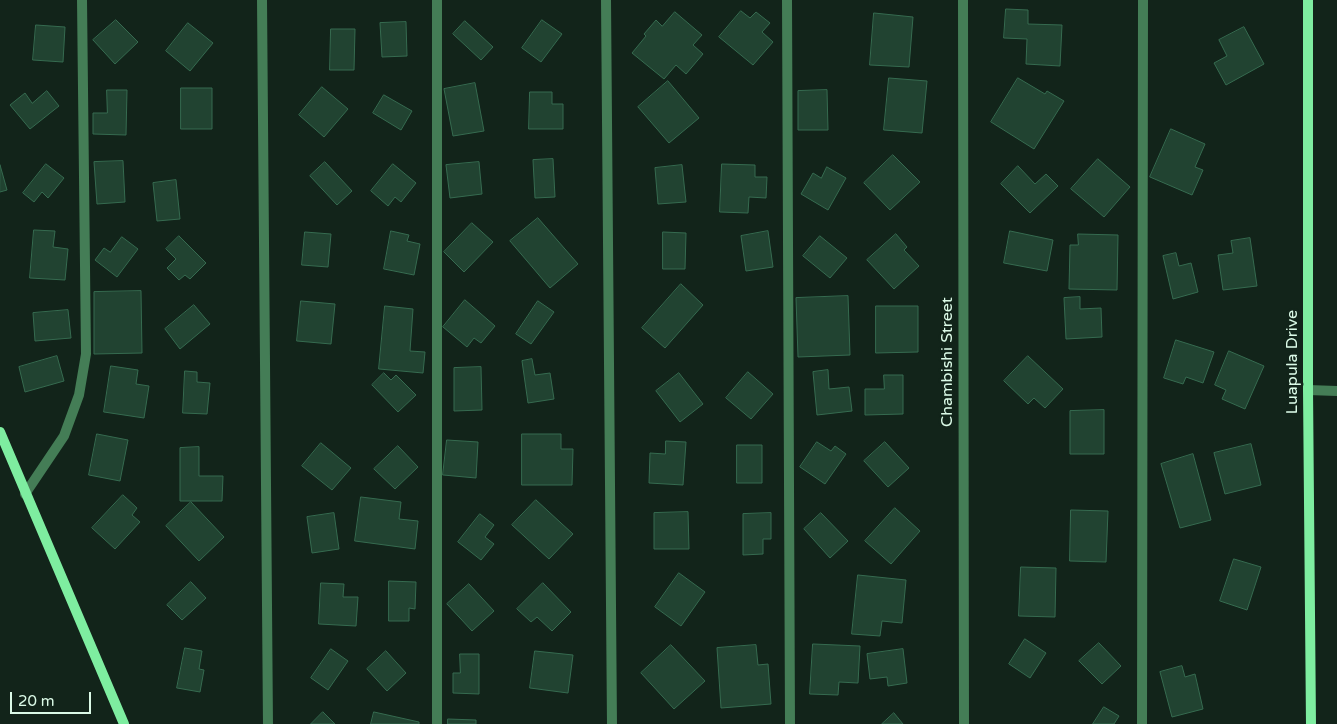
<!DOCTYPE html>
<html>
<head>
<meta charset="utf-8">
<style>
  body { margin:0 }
  #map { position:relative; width:1337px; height:724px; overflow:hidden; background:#12241a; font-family:"Varela Round",sans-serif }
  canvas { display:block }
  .scale { position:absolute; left:10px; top:692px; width:81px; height:22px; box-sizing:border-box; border:2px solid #dbfae7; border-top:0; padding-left:6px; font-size:15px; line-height:18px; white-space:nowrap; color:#dbfae7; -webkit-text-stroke:4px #12241a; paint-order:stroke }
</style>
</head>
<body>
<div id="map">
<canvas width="1337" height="724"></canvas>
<div class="scale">20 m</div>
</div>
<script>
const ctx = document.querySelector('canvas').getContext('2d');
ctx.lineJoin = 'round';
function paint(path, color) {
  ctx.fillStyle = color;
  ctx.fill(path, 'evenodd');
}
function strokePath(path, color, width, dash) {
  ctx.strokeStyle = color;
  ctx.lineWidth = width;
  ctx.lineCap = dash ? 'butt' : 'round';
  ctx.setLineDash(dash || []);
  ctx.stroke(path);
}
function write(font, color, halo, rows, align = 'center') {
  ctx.font = font + ' "Varela Round",sans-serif';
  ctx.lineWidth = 5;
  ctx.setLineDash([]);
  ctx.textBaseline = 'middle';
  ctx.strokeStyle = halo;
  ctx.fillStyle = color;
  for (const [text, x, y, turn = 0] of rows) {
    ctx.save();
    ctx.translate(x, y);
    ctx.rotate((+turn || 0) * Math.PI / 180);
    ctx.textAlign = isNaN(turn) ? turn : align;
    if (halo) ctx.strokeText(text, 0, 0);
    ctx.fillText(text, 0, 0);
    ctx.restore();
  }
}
const building = new Path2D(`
  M 1006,9 L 1028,10 L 1028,24 L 1062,25 L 1060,66 L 1026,64 L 1027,39 L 1004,38 Z
  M 741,11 L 750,18 L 756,12 L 770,23 L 762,32 L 773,42 L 753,65 L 719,37 Z
  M 675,12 L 702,35 L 693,45 L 703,54 L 686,74 L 676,65 L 664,79 L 632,53 L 646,36 L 644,34 L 656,20 L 662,26 Z
  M 874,13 L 913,17 L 909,67 L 870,65 Z
  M 116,20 L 138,42 L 115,64 L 93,40 Z
  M 542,20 L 562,34 L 541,62 L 522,48 Z
  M 465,21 L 493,47 L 481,60 L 453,34 Z
  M 406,22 L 407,56 L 382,57 L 380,23 Z
  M 188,23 L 213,43 L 190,71 L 166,51 Z
  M 36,25 L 65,27 L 63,62 L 33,60 Z
  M 1244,27 L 1264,64 L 1226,85 L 1214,63 L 1227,56 L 1219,40 Z
  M 331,29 L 355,29 L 354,70 L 330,70 Z
  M 889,78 L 927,81 L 922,133 L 884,130 Z
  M 1018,78 L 1045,94 L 1047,91 L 1064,101 L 1034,149 L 991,122 Z
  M 668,81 L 699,118 L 669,143 L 638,107 Z
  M 475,83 L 484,131 L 453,136 L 444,89 Z
  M 322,87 L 348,109 L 324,137 L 299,115 Z
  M 181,88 L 212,88 L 212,129 L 181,129 Z
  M 107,90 L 127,90 L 126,135 L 93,134 L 93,113 L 107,113 Z
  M 827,90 L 828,130 L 798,130 L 798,91 Z
  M 47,91 L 59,106 L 30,129 L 10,105 L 25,93 L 32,103 Z
  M 530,92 L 552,92 L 552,104 L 563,104 L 563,129 L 529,129 Z
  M 384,95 L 412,111 L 401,130 L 373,113 Z
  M 1171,129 L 1205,144 L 1195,167 L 1203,170 L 1192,195 L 1150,177 Z
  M 893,155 L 920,182 L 890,210 L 864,183 Z
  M 553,159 L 555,197 L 535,198 L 533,160 Z
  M 1098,159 L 1130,187 L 1104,217 L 1071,189 Z
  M 123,161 L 125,202 L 97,204 L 94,162 Z
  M 325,162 L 352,191 L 337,205 L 310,176 Z
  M 479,162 L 482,194 L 450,198 L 446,165 Z
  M 46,164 L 64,178 L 48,198 L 42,192 L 34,202 L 23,193 Z
  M 393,164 L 416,183 L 401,202 L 395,197 L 388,206 L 371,191 Z
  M 722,164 L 755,165 L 755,177 L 767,177 L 766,198 L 749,197 L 748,213 L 720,212 Z
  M 0,165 L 7,190 L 0,192 Z
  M 682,165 L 686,202 L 658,204 L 655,168 Z
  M 1018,166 L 1035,184 L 1046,174 L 1058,186 L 1030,213 L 1001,184 Z
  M 827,167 L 846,178 L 828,210 L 801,194 L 813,173 L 821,178 Z
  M 176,180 L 180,219 L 157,221 L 153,183 Z
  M 538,218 L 578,264 L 550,288 L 510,241 Z
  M 472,223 L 493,242 L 464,272 L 444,252 Z
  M 34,230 L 55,231 L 53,247 L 68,249 L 65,280 L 30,278 Z
  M 391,231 L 409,235 L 407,241 L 420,244 L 414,275 L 384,269 Z
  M 768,231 L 773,267 L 746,271 L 741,236 Z
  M 1010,231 L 1053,240 L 1047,271 L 1004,263 Z
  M 305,232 L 331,234 L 328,267 L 302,265 Z
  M 663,232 L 686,233 L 685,269 L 663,269 Z
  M 896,234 L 907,247 L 904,250 L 919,266 L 894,289 L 867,260 Z
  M 1078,234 L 1118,235 L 1117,290 L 1069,289 L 1070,245 L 1078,245 Z
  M 179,236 L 206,263 L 190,279 L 185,275 L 179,280 L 167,268 L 176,259 L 166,249 Z
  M 820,236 L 847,258 L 830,278 L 803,256 Z
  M 122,237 L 138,249 L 117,277 L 95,260 L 104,248 L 110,252 Z
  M 1250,238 L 1257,286 L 1223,290 L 1218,255 L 1233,253 L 1231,241 Z
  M 1176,253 L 1179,266 L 1191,263 L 1198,292 L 1173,299 L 1163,256 Z
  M 681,284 L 703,305 L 665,348 L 642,328 Z
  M 141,291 L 142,353 L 94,354 L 94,292 Z
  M 848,296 L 850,355 L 798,357 L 796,298 Z
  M 1080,297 L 1080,309 L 1101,308 L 1102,337 L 1066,339 L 1064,298 Z
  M 465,300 L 495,326 L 481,343 L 474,338 L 467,347 L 443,327 Z
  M 301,301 L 335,304 L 331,344 L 297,341 Z
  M 538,301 L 554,312 L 531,344 L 516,334 Z
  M 194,305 L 210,324 L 180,349 L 165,329 Z
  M 385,306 L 413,309 L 410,351 L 425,352 L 423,373 L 379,369 Z
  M 876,306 L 918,306 L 918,352 L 876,353 Z
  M 68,310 L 71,338 L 35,341 L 33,313 Z
  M 1176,340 L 1214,352 L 1203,383 L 1186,377 L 1183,384 L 1164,378 Z
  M 1229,351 L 1264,366 L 1245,409 L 1222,399 L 1226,390 L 1215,385 Z
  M 57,356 L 64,381 L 25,392 L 19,367 Z
  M 1028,356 L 1063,389 L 1045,408 L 1034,398 L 1028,404 L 1004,381 Z
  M 532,359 L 535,375 L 550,373 L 554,399 L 528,403 L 522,361 Z
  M 111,366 L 138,370 L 136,384 L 149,386 L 144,418 L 104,412 Z
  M 481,367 L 482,410 L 454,411 L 454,368 Z
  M 828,370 L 829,389 L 849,387 L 852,411 L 817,415 L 813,372 Z
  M 185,371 L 197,372 L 197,382 L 210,383 L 207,414 L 183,413 Z
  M 748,372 L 773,394 L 751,419 L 726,398 Z
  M 384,373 L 391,380 L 396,375 L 416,395 L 398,412 L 372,385 Z
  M 679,373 L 703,404 L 680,422 L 656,391 Z
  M 884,375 L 903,375 L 903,414 L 865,415 L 865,389 L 884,389 Z
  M 1104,410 L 1104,454 L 1070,454 L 1070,411 Z
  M 97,434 L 128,440 L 120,481 L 89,475 Z
  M 522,434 L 561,434 L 561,449 L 573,449 L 572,485 L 522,485 Z
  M 447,440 L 478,442 L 476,478 L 443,475 Z
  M 666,441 L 686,442 L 683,485 L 649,483 L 650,453 L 665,454 Z
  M 817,442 L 831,451 L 835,446 L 846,454 L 825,484 L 800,467 Z
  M 885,442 L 909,468 L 888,487 L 864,461 Z
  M 321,443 L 351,468 L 332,490 L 302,466 Z
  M 1251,444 L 1261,485 L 1225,494 L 1214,453 Z
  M 737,445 L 762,445 L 762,483 L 737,483 Z
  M 398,446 L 418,467 L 395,489 L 374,469 Z
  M 199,447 L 199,476 L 223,476 L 222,501 L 180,501 L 180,448 Z
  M 1193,454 L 1211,520 L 1180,528 L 1161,464 Z
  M 123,495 L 137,508 L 132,515 L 140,522 L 115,549 L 92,528 Z
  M 361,497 L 401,502 L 399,519 L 418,521 L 415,549 L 355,541 Z
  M 536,500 L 573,534 L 549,559 L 512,525 Z
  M 191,502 L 224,537 L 199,561 L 166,526 Z
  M 895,508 L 920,531 L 891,564 L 865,541 Z
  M 1071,510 L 1108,511 L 1106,562 L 1070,561 Z
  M 688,512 L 689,549 L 654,549 L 654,513 Z
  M 334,513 L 339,549 L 312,553 L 307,517 Z
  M 771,513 L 771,539 L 763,539 L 763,554 L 743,555 L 743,514 Z
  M 821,513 L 848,541 L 830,558 L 804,529 Z
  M 480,514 L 494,525 L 485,537 L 494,544 L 481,560 L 458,542 Z
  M 1234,559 L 1261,567 L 1247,610 L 1220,601 Z
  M 1021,567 L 1056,568 L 1055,617 L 1019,616 Z
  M 679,573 L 705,592 L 681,626 L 655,607 Z
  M 858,575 L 906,580 L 902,623 L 882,621 L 880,636 L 852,634 Z
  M 389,581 L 416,582 L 415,609 L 409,608 L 409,621 L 389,621 Z
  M 191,582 L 206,598 L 182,620 L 167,605 Z
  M 321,583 L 344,584 L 343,597 L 358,597 L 356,626 L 319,624 Z
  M 543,583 L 571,612 L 552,631 L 537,617 L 531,622 L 517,609 Z
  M 469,584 L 494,611 L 472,631 L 447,604 Z
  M 1025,639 L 1046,653 L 1030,678 L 1009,664 Z
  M 1099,643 L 1121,666 L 1102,684 L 1079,661 Z
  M 813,644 L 860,646 L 858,683 L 839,682 L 838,695 L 810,694 Z
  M 671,645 L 705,681 L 674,709 L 641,673 Z
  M 756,645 L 758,665 L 768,664 L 771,704 L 721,708 L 717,648 Z
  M 185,648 L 202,651 L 199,669 L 204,670 L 200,692 L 177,688 Z
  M 331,649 L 348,661 L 328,690 L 311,678 Z
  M 903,649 L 907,683 L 888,686 L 887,677 L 870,679 L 867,654 Z
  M 386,651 L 406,673 L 387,691 L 367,669 Z
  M 535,651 L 573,655 L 568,693 L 530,688 Z
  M 460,654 L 479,654 L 479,694 L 453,693 L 453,673 L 460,673 Z
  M 1182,666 L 1185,677 L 1195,674 L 1203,709 L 1172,717 L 1160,672 Z
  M 1104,707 L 1119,716 L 1114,724 L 1093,724 Z
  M 323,712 L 335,724 L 311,724 Z
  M 374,712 L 419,722 L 419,724 L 371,724 Z
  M 894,713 L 903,724 L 882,724 Z
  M 448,719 L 476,720 L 476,724 L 448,724 Z`);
paint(building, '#214331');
strokePath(building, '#366b50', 1);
strokePath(new Path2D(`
  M 262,0 L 268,724
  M 437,0 L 437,724
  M 606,0 L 612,724
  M 787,0 L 790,724
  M 963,0 L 964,724
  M 1308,390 L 1337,391
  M 25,494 L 64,436 L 79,395 L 86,354 L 82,0
  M 1142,724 L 1143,0`), '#447d56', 10);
strokePath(new Path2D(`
  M 1308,0 L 1308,390 L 1311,724
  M 0,432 L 124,724`), '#7eeda0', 10);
write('16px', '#dbfae7', '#12241a', [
  ["Chambishi Street",948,362,-90],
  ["Luapula Drive",1293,362,-90]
]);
</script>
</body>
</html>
